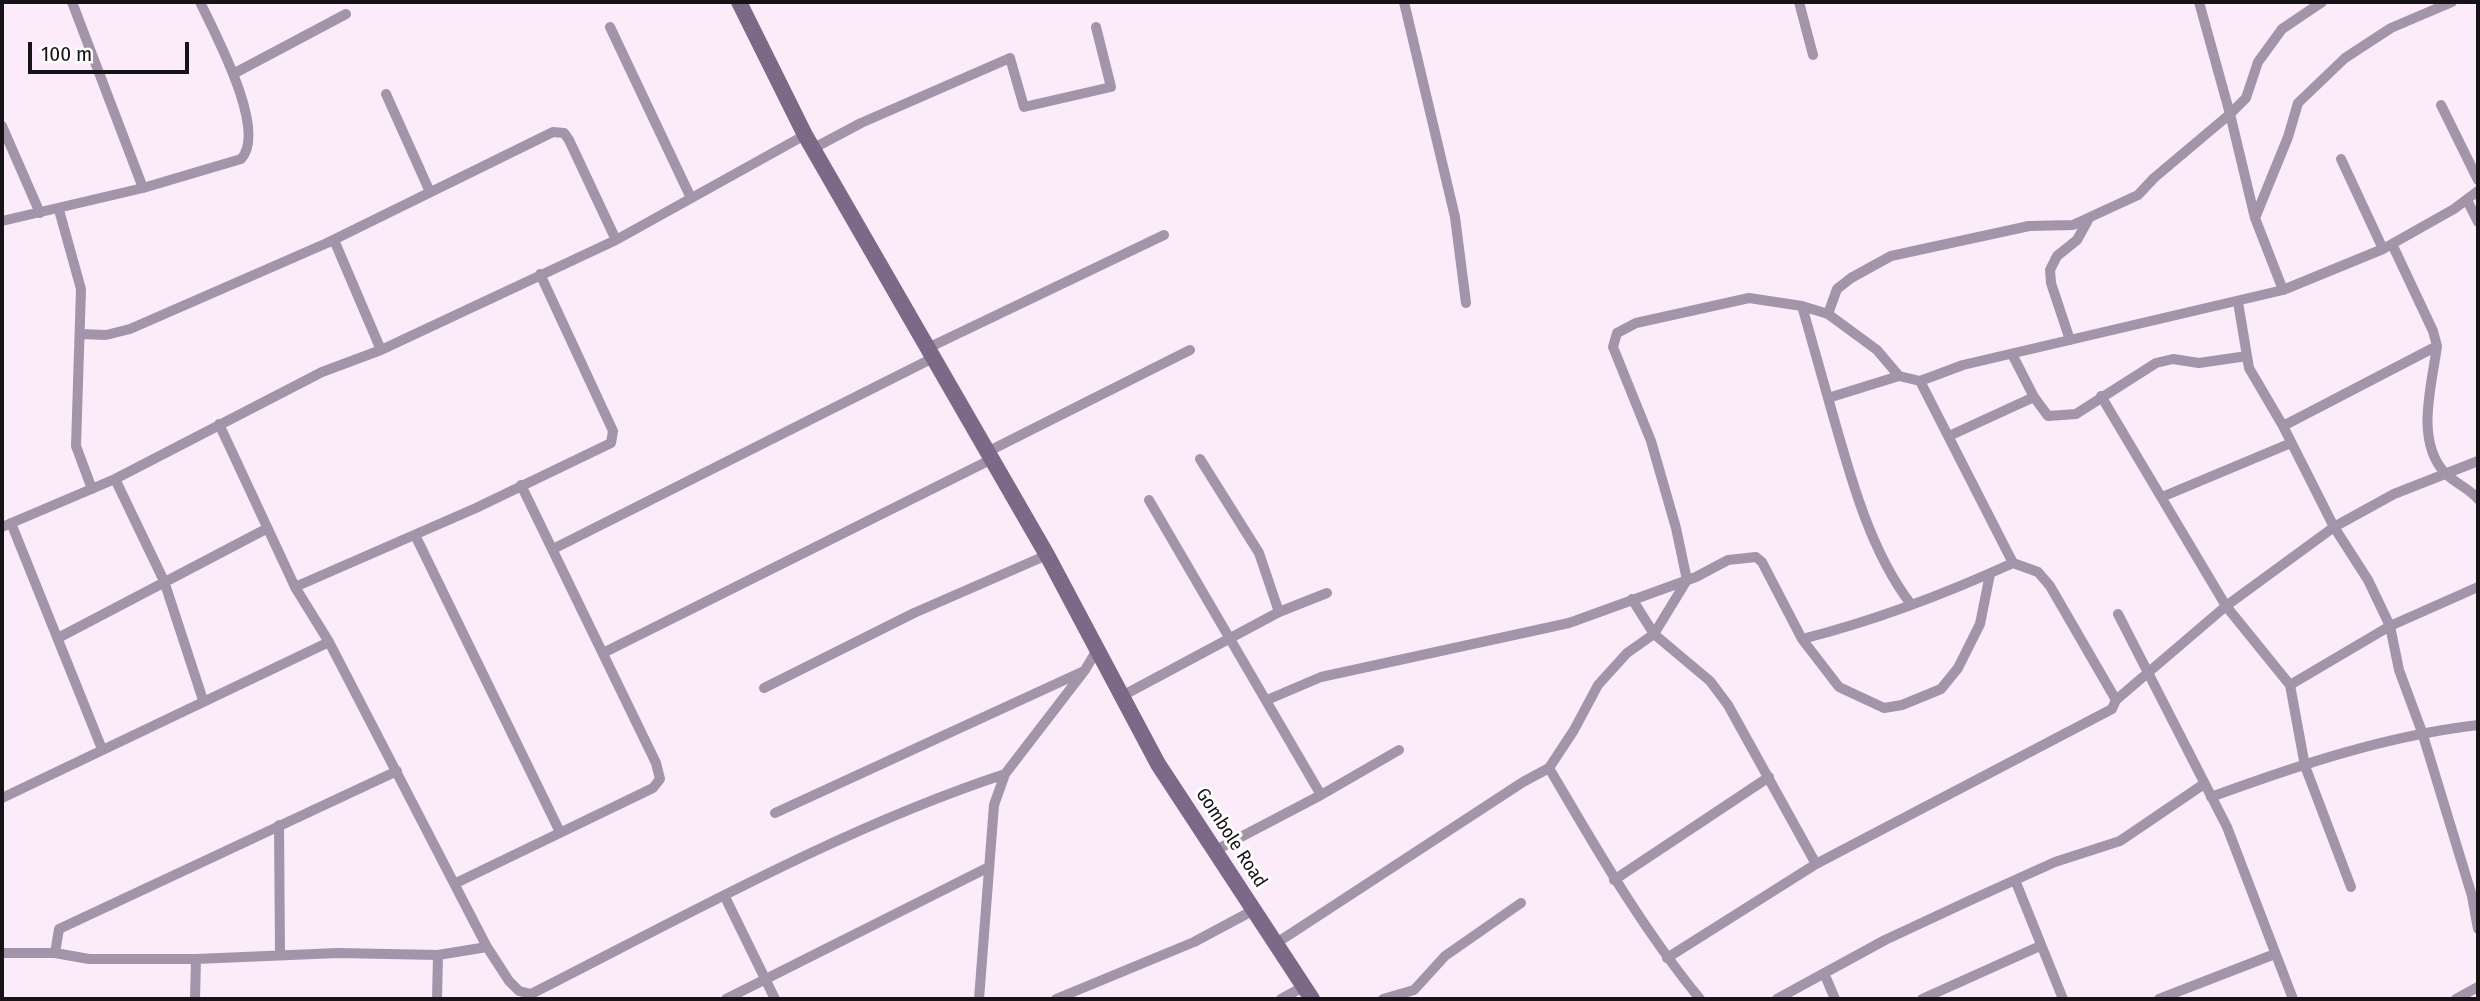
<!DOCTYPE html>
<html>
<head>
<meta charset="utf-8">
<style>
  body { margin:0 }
  #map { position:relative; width:2480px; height:1001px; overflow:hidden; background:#fcebf9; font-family:"Fira Sans Condensed",sans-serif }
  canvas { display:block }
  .frame { position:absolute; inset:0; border:4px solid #171216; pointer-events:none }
  .scale { position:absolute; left:28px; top:42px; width:161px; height:32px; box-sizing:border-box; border:4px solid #171216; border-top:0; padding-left:9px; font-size:21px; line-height:24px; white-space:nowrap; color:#171216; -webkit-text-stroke:5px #fefefe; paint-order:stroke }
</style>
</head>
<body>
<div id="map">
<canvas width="2480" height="1001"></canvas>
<div class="frame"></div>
<div class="scale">100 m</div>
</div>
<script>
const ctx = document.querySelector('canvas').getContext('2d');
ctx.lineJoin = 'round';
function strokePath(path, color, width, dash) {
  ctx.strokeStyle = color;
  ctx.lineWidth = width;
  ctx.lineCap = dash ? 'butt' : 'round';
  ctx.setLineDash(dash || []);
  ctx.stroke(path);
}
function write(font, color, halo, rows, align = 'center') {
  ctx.font = font + ' "Fira Sans Condensed",sans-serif';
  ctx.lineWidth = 6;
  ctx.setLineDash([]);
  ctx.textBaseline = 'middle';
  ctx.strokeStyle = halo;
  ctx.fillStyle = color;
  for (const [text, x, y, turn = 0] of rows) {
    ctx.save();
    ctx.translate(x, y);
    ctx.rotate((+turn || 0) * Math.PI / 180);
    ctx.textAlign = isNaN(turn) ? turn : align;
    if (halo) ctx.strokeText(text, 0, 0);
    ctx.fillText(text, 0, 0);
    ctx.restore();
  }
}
strokePath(new Path2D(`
  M 72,2 L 143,188
  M 1404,2 L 1455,217 L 1466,303
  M 1799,2 L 1813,55
  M 2199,2 L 2230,114 L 2255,218 L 2283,290
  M 610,27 L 691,198
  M 233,74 L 346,14
  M 386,94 L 430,192
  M 2441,105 L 2478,180
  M 2,126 L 40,213
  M 814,148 L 861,123 L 1010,58 L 1024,107 L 1111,87 L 1096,27
  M 2341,159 L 2383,249
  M 2467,200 L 2478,222
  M 59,210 L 81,289 L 76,446 L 92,489
  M 2255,218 L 2288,137 L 2298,103 L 2345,58 L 2391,28 L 2452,2
  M 2,221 L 143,188 L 241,159 C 268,131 215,34 200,2
  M 334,240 L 381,350
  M 1802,306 L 1828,398
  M 1828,314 L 1837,289 L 1851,278 L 1891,256 L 2029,226 L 2073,225 L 2138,195 L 2154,178 L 2230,114 L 2246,98 L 2258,62 L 2282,29 L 2322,2
  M 80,334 L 106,335 L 130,329 L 327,243 L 553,132 L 564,133 L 569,140 L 616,240
  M 2070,340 L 2051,283 L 2050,270 L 2057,256 L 2077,240 L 2088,220
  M 2437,346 C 2432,385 2415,439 2444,472 C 2454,483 2469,488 2478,499
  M 930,347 L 1164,235
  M 2012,354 L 2034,397 L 2048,416 L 2076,414 L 2156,363 L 2173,359 L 2199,363 L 2247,356
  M 1920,381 L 2013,563
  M 2101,396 L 2226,606 L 2290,685 L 2305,766 L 2351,887
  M 219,424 L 295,587 L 329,642 L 487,947 L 509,981 L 519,991 L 531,994 C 683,917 844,827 1005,774
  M 2283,426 L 2437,346 L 2433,331 L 2392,244
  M 1949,436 L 2034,397
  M 987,452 L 1190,350
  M 1200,459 L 1259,553 L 1279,612
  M 2478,461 L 2394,494 L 2334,527 L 2368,580 L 2390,626 L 2399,670 L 2422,732 L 2472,896 L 2478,929
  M 115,479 L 164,581 L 203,700
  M 2162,497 L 2291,443
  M 1149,500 L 1321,795
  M 11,523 L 102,749
  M 2,527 L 115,479 L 322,372 L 381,350 L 616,240 L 805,135
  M 415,535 L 560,832
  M 553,549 L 935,357
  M 295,587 L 476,508 L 611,443 L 613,431 L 540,274
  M 1632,599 L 1654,634 L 1710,681 L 1728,705 L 1816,864
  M 1910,603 C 1867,546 1848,467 1828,398 L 1899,376 L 1920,381 L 1963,365 L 2283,290 L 2383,249 L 2454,209 L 2478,191
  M 2118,614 L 2227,827 L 2293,999
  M 58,638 L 266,529
  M 1802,639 C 1874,621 1945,594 2013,563 L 2038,572 L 2050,586 L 2116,700
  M 603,653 L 992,459
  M 2290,685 L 2390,626 L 2478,587
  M 764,688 L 914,613 L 1047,555
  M 1122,696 L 1279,612 L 1327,593
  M 1267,700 L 1321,677 L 1569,623 L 1696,577 L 1728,560 L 1756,557 L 1762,562 L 1802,639 L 1839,687 L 1884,708 L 1902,705 L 1941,689 L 1958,668 L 1980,624 L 1990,574
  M 1549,768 C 1596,848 1641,927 1700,999
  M 2211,797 C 2299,765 2385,736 2478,725
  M 2,798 L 329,642
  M 775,813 L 1084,671
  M 279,825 L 280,954
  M 1216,850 L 1321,795 L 1399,750
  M 1614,880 L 1769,777
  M 2015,880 L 2063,999
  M 456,883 L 653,788 L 660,779 L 656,763 L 521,485
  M 725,897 L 775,999
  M 1275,944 L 1523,782 L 1549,768 L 1574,730 L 1598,685 L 1627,653 L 1654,634 L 1687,580 L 1676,528 L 1651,441 L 1613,347 L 1617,333 L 1636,323 L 1749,298 L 1802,306 L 1828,314 L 1877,350 L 1899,376
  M 2,953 L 55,953 L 89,959 L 196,959 L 338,953 L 438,955 L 487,947
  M 55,953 L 59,929 L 397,771
  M 1667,958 L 1816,864 L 2112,709 L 2116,700 L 2226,606 L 2334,527 L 2283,426 L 2249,368 L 2238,302
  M 1824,973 L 1835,999
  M 195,999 L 196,959
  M 437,999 L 438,955
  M 726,999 L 987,868
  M 979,999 L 994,805 L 1005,774 L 1085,670 L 1098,648
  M 1056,999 L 1194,942 L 1252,911
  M 1281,999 L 1303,987
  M 1383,999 L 1414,990 L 1445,956 L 1521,903
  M 1777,999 L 1885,940 L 1973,899 L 2055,862 L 2120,841 L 2204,784
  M 1922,999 L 2040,946
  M 2159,999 L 2275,954
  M 2456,999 L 2478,987`), '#a295aa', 10);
strokePath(new Path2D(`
  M 739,2 L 805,135 L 1047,555 L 1158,764 L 1312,999`), '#7c6987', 16);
write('19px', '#171216', '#fefefe', [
  ["Gombole Road",1231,838,57]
]);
</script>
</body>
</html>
